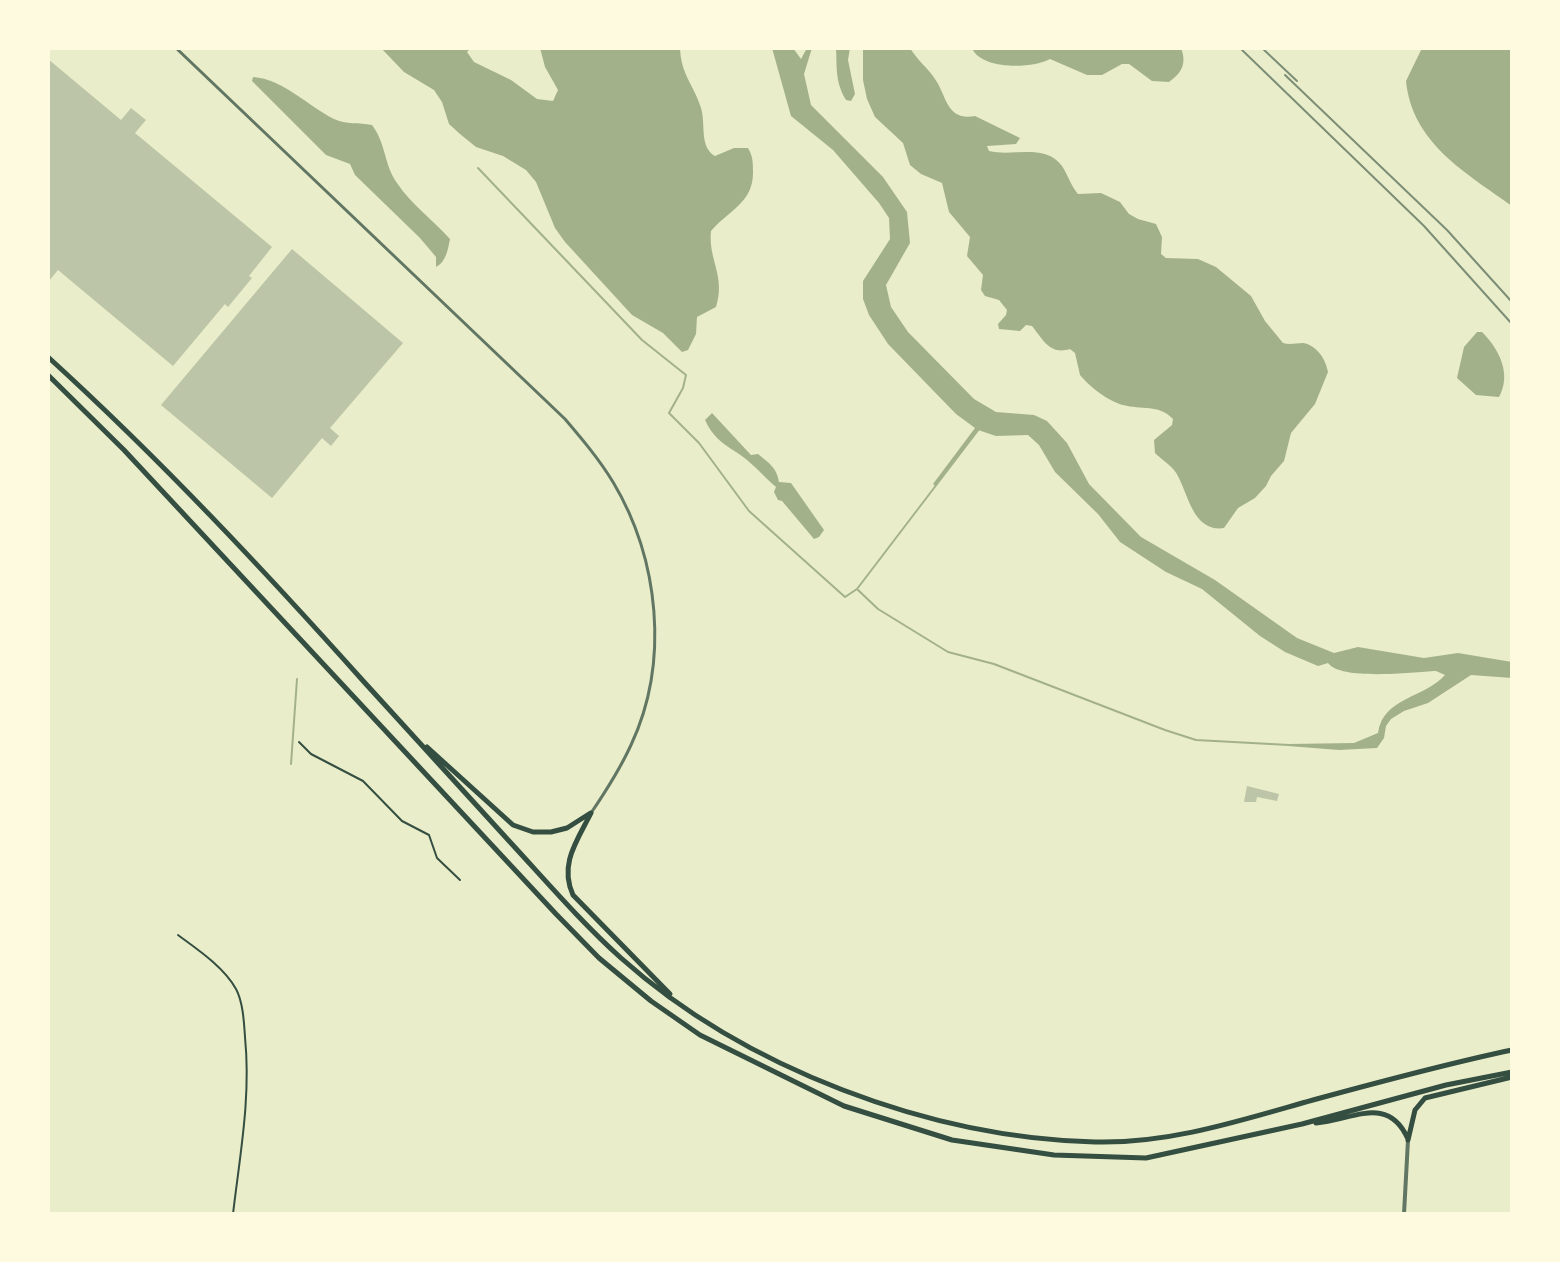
<!DOCTYPE html>
<html>
<head>
<meta charset="utf-8">
<style>
  body { margin:0 }
  #map { position:relative; width:1560px; height:1262px; overflow:hidden; background:#e9edc9; font-family:Jost,sans-serif }
  canvas { display:block }
  .frame { position:absolute; inset:0; border:50px solid #fefae0; pointer-events:none }
</style>
</head>
<body>
<div id="map">
<canvas width="1560" height="1262"></canvas>
<div class="frame"></div>
</div>
<script>
const ctx = document.querySelector('canvas').getContext('2d');
ctx.lineJoin = 'round';
function paint(path, color) {
  ctx.fillStyle = color;
  ctx.fill(path, 'evenodd');
}
function strokePath(path, color, width, dash) {
  ctx.strokeStyle = color;
  ctx.lineWidth = width;
  ctx.lineCap = dash ? 'butt' : 'round';
  ctx.setLineDash(dash || []);
  ctx.stroke(path);
}
paint(new Path2D(`
  M 381,48 L 471,48 L 467,52 L 474,62 L 511,80 L 537,99 L 553,101 L 558,90 L 545,67 L 540,48 L 680,48 C 681,75 694,85 701,108 C 706,124 699,147 715,156 L 734,148 L 748,148 C 753,156 753,163 753,173 C 753,203 728,211 711,231 C 708,260 726,276 716,307 L 697,317 L 696,334 L 688,350 L 682,352 L 663,333 L 632,315 L 565,242 L 555,228 L 536,182 L 526,170 L 503,156 L 476,147 L 460,134 L 449,124 L 442,102 L 434,90 L 404,72 Z
  M 772,48 L 793,48 L 801,59 L 807,48 L 812,48 L 804,74 L 811,105 L 883,177 L 907,212 L 910,243 L 886,285 L 891,307 L 908,332 L 974,399 L 996,412 L 1034,415 L 1047,421 L 1067,443 L 1089,484 L 1141,537 L 1215,580 L 1297,638 L 1334,653 L 1358,647 L 1424,658 L 1458,653 L 1512,662 L 1512,678 L 1471,675 L 1428,703 L 1404,711 L 1391,719 L 1386,726 L 1384,738 L 1377,748 L 1339,750 L 1288,746 L 1289,744 L 1354,743 L 1378,733 C 1383,697 1425,698 1445,675 L 1436,671 C 1413,672 1341,681 1328,663 L 1318,666 L 1285,652 L 1260,636 L 1202,589 L 1166,572 L 1120,542 L 1098,514 L 1055,472 L 1039,445 L 1028,435 L 996,436 L 978,430 L 935,486 L 933,484 L 975,428 L 956,414 L 888,344 L 869,315 L 863,299 L 863,281 L 890,239 L 889,218 L 879,203 L 833,150 L 791,116 Z
  M 836,48 L 850,48 L 848,60 L 855,94 L 851,101 L 846,100 C 835,82 837,68 836,48 Z
  M 863,48 L 910,48 C 917,60 928,68 935,79 C 947,96 946,121 975,116 L 1020,138 L 1016,144 L 987,146 L 989,151 C 1013,157 1045,143 1062,166 C 1068,175 1071,186 1078,194 L 1101,193 L 1120,202 L 1129,214 L 1138,219 L 1156,224 L 1162,237 L 1161,254 L 1166,258 L 1198,259 L 1216,267 L 1251,296 L 1265,321 L 1283,343 C 1290,345 1296,343 1303,343 C 1317,345 1326,360 1328,372 L 1315,404 L 1291,433 L 1284,461 L 1271,476 L 1266,486 L 1255,498 L 1238,508 L 1224,528 C 1190,533 1188,487 1174,470 C 1169,464 1161,459 1155,453 L 1154,440 L 1172,425 L 1173,419 C 1159,404 1141,410 1123,405 C 1108,401 1090,387 1080,375 L 1075,353 L 1070,349 C 1050,355 1044,341 1032,326 L 1026,325 L 1020,331 L 999,329 L 998,324 L 1006,315 L 1007,310 L 999,300 L 985,296 L 981,290 L 983,275 L 967,256 L 970,237 L 949,212 L 942,183 L 921,174 L 910,165 L 903,143 L 875,117 L 867,99 L 863,80 Z
  M 972,48 L 1181,48 C 1187,63 1182,73 1169,82 L 1152,81 L 1129,64 L 1122,64 L 1102,75 L 1087,75 L 1050,59 C 1032,69 981,70 972,48 Z
  M 1422,48 L 1512,48 L 1512,206 C 1466,173 1412,143 1406,81 Z
  M 253,77 C 283,79 308,106 334,119 C 346,125 359,122 372,125 C 386,143 384,165 397,183 C 411,204 433,220 450,239 C 448,249 446,262 436,267 L 436,257 L 420,238 L 355,175 L 350,164 L 326,155 L 252,81 Z
  M 1477,332 L 1482,332 C 1499,349 1512,374 1499,397 L 1476,395 L 1457,378 L 1464,347 Z
  M 712,413 L 751,455 L 758,454 C 769,463 777,468 779,482 L 791,483 L 824,530 L 819,537 L 814,539 L 782,501 L 778,500 L 774,492 L 776,487 C 763,476 751,461 736,452 C 722,443 712,436 705,420 Z`), '#a3b18a');
strokePath(new Path2D(`
  M 478,168 L 642,340 L 686,375 L 683,388 L 669,413 L 699,443 L 749,511 L 845,597 L 857,589 L 979,429
  M 858,590 L 878,609 L 948,652 L 994,664 L 1165,730 L 1196,740 L 1289,745
  M 291,764 L 297,679`), '#a3b18a', 2);
paint(new Path2D(`
  M 48,59 L 121,120 L 131,108 L 146,120 L 135,133 L 272,247 L 249,276 L 252,278 L 228,307 L 225,304 L 173,366 L 58,270 L 48,282 Z
  M 292,249 L 403,343 L 330,428 L 339,436 L 331,446 L 322,438 L 272,498 L 161,405 Z
  M 1247,786 L 1279,794 L 1277,801 L 1257,797 L 1256,802 L 1244,802 Z`), '#bcc5a7');
strokePath(new Path2D(`
  M 299,742 L 311,754 L 363,781 L 402,821 L 429,835 L 437,858 L 460,880
  M 178,935 C 197,949 224,967 236,989 C 243,1002 244,1022 245,1037 C 251,1098 240,1154 233,1214`), '#344e41', 2);
strokePath(new Path2D(`
  M 176,48 L 565,419 C 582,439 599,459 613,482 C 659,559 670,662 631,745 C 620,769 606,791 591,813`), '#617663', 3);
strokePath(new Path2D(`
  M 1404,1214 L 1408,1140`), '#617663', 4);
strokePath(new Path2D(`
  M 48,357 C 160,459 264,570 365,683 C 413,736 461,789 510,842 C 546,881 581,922 621,958 C 744,1068 930,1138 1095,1142 C 1170,1144 1242,1120 1313,1100 C 1379,1082 1445,1064 1512,1050
  M 48,375 L 124,450 L 556,914 L 599,958 L 651,1001 L 700,1035 L 844,1106 L 952,1140 L 1054,1155 L 1146,1158 L 1302,1124 L 1446,1085 L 1512,1072
  M 427,747 L 513,825 L 533,832 L 551,832 L 567,828 L 589,814
  M 591,813 C 577,841 559,864 573,895 L 670,994
  M 1316,1123 C 1353,1120 1388,1094 1408,1139
  M 1408,1140 L 1415,1110 L 1425,1098 L 1512,1077`), '#344e41', 5);
strokePath(new Path2D(`
  M 1240,48 L 1424,226 L 1512,324
  M 1262,48 L 1297,81
  M 1285,75 L 1447,230 L 1512,302`), '#7c8e77', 2);
</script>
</body>
</html>
